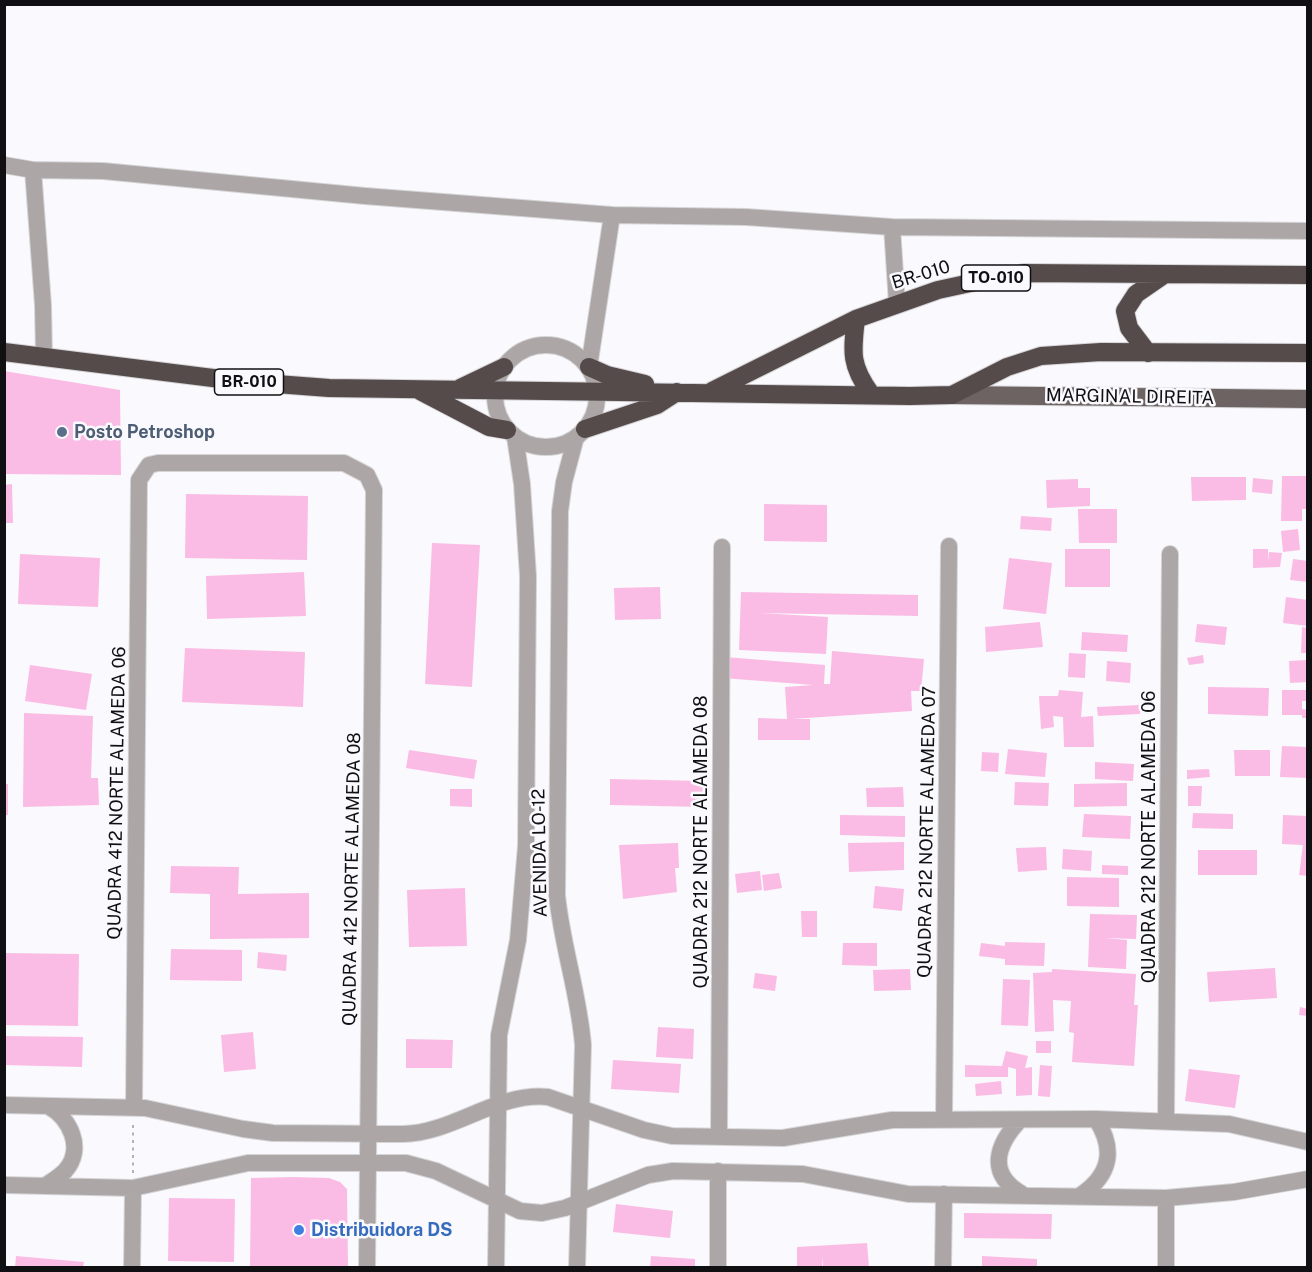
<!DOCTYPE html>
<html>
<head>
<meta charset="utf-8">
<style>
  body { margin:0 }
  #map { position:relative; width:1312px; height:1272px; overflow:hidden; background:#faf9fd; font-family:"Public Sans",sans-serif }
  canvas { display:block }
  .frame { position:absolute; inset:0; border:6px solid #100f12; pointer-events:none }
</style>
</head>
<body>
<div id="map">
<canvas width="1312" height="1272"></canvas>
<div class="frame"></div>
</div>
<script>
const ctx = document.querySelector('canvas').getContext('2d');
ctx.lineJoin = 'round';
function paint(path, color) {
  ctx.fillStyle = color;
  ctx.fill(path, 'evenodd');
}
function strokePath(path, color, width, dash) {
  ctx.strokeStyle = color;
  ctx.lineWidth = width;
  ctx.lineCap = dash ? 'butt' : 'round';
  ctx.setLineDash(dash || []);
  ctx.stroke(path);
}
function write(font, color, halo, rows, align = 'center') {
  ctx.font = font + ' "Public Sans",sans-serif';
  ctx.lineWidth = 5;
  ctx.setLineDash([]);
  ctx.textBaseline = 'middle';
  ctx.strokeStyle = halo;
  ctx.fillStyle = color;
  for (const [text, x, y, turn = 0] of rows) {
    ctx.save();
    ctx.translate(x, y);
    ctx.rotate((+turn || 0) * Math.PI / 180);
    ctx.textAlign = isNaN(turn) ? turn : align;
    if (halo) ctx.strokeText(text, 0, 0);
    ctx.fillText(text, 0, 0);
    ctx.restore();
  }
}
paint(new Path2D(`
  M 4,371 L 120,390 L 121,475 L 4,474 Z
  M 1282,476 L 1308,476 L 1308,509 L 1302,509 L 1302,521 L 1281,521 Z
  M 1191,477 L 1246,477 L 1246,500 L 1192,501 Z
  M 1253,478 L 1273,480 L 1272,494 L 1252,492 Z
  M 1078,479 L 1078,488 L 1090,488 L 1090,506 L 1047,508 L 1046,480 Z
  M 12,484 L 13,523 L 4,523 L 4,485 Z
  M 186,494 L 308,496 L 307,560 L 185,558 Z
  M 764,504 L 827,505 L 827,542 L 764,541 Z
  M 1078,509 L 1117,509 L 1117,543 L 1079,543 Z
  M 1021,516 L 1052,518 L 1051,531 L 1020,529 Z
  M 1298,529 L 1300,550 L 1283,552 L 1281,531 Z
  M 432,543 L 480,545 L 472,687 L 425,684 Z
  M 1065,549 L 1110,549 L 1110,587 L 1065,587 Z
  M 1253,549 L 1268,549 L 1268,561 L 1269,552 L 1282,553 L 1280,567 L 1253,568 Z
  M 20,554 L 100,558 L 98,607 L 18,604 Z
  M 1009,558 L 1052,563 L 1046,614 L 1003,609 Z
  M 1293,559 L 1308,561 L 1308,582 L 1290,580 Z
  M 304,572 L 306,616 L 207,619 L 206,576 Z
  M 660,587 L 661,619 L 615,620 L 614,588 Z
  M 741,592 L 918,595 L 918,616 L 760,613 L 828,617 L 826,654 L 739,650 Z
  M 1286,597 L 1308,600 L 1308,626 L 1283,623 Z
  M 1040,622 L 1043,647 L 986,652 L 985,627 Z
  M 1197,624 L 1227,627 L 1225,645 L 1195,642 Z
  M 1302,627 L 1308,628 L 1308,653 L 1301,653 Z
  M 1082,632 L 1128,635 L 1127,652 L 1081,650 Z
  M 185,648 L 305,652 L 303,707 L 182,702 Z
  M 832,651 L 924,659 L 921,691 L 911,691 L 912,711 L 792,719 L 810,719 L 810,740 L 758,740 L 758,718 L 787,719 L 785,687 L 813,685 L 723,678 L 725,657 L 825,665 L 824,684 L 830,684 Z
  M 1069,653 L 1086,654 L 1085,678 L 1068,677 Z
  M 1203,655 L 1204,663 L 1189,665 L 1187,658 Z
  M 1308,660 L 1308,682 L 1290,683 L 1289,661 Z
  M 1107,661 L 1131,663 L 1130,683 L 1106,681 Z
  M 30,665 L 92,674 L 86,710 L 25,701 Z
  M 1208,687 L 1269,688 L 1268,716 L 1208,714 Z
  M 1059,690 L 1083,692 L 1081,717 L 1093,716 L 1094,747 L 1064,747 L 1063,717 L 1053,716 L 1054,727 L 1041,729 L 1039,696 L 1058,696 Z
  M 1282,690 L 1308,690 L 1308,701 L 1302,701 L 1302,709 L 1308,710 L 1308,718 L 1302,718 L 1302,715 L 1282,715 Z
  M 1140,705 L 1140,714 L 1098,716 L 1097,707 Z
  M 24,713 L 93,716 L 91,778 L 98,778 L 99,805 L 23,807 Z
  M 1282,746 L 1308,747 L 1308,778 L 1280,777 Z
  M 1008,749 L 1047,753 L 1045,777 L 1005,774 Z
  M 409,750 L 477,760 L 474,779 L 406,768 Z
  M 1234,750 L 1270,750 L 1270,776 L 1235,776 Z
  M 982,752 L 999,753 L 998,772 L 981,771 Z
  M 1095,762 L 1134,764 L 1133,781 L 1095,779 Z
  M 1209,769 L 1210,777 L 1187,779 L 1187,770 Z
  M 610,779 L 703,781 L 702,807 L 610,805 Z
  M 1015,782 L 1049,783 L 1048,806 L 1014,805 Z
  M 1127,783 L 1127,806 L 1074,807 L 1074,784 Z
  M 4,784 L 8,784 L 8,815 L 4,815 Z
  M 1188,786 L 1202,786 L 1201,806 L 1188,806 Z
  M 903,787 L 904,807 L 867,807 L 866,788 Z
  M 450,789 L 472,789 L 472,807 L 450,806 Z
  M 1193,813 L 1233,814 L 1233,829 L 1192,828 Z
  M 1084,814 L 1131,816 L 1130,839 L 1082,837 Z
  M 840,815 L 905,816 L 905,837 L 840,835 Z
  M 1283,815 L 1308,816 L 1308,876 L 1299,875 L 1303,845 L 1282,844 Z
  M 904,842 L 904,870 L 849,872 L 848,843 Z
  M 678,843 L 679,868 L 675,868 L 677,892 L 623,899 L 619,845 Z
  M 1046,847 L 1047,870 L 1018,872 L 1016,848 Z
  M 1063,849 L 1092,851 L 1091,871 L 1062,869 Z
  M 1198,850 L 1257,850 L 1257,875 L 1198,875 Z
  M 1102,865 L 1128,866 L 1128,875 L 1102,874 Z
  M 171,866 L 239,867 L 238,894 L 309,893 L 309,938 L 210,939 L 210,894 L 170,893 Z
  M 760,871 L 762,890 L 737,893 L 735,874 Z
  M 779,873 L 782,888 L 764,891 L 762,875 Z
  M 1067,877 L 1119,878 L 1119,907 L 1067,906 Z
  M 875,886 L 904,889 L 902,911 L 873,908 Z
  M 465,888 L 467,946 L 409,947 L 407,890 Z
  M 801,911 L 817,911 L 817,937 L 802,937 Z
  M 1090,914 L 1137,915 L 1136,939 L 1104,938 L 1127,940 L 1126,969 L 1088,967 Z
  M 1005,942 L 1045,943 L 1044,966 L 1005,965 L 1005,959 L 979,956 L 981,943 L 1005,946 Z
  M 843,943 L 877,943 L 877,966 L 842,965 Z
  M 171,949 L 242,950 L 242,981 L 170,980 Z
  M 258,952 L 287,955 L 286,971 L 257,968 Z
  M 4,953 L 79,954 L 78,1026 L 4,1025 Z
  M 1275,968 L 1277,998 L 1209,1002 L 1207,972 Z
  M 910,969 L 911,990 L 874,991 L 873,970 Z
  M 1052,969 L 1136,974 L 1134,1005 L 1138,1005 L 1134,1066 L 1072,1062 L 1074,1033 L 1069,1032 L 1071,1001 L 1053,1000 L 1054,1031 L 1035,1032 L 1033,973 L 1052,972 Z
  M 755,973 L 777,976 L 775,991 L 753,988 Z
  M 1003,979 L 1030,980 L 1028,1026 L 1001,1025 Z
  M 1300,1007 L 1308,1009 L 1308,1016 L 1299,1015 Z
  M 658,1027 L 694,1029 L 693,1059 L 656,1057 Z
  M 253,1032 L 256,1069 L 224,1072 L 221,1035 Z
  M 4,1036 L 83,1037 L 82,1067 L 4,1065 Z
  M 406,1039 L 453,1040 L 452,1068 L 406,1068 Z
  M 1036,1041 L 1051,1041 L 1051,1053 L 1036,1053 Z
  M 1006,1051 L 1028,1056 L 1025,1068 L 1032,1067 L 1032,1095 L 1016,1096 L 1016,1069 L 1008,1067 L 1008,1077 L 965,1077 L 965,1065 L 1002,1066 Z
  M 613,1060 L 681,1064 L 679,1093 L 611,1089 Z
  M 1040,1065 L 1052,1066 L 1050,1097 L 1038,1096 Z
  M 1189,1069 L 1240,1075 L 1235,1108 L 1185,1101 Z
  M 1001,1081 L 1002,1094 L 976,1096 L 975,1084 Z
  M 293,1177 L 329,1178 L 340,1182 L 347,1189 L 348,1268 L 250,1267 L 251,1178 Z
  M 169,1198 L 235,1199 L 234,1262 L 168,1261 Z
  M 616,1204 L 673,1211 L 670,1238 L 613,1232 Z
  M 964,1213 L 1052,1214 L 1051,1239 L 964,1238 Z
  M 867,1243 L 869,1268 L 823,1268 L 822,1256 L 822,1268 L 797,1268 L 797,1247 Z
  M 16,1256 L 84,1262 L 83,1268 L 15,1268 Z
  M 651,1256 L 695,1259 L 695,1268 L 650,1268 Z
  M 982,1256 L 1037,1259 L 1037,1268 L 982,1268 Z`), '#fabce4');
const minor = new Path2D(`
  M 4,165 L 33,170 L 103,171 L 365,196 L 612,215 L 746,217 L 892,227 L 1308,231
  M 33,170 L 43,305 L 44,356
  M 892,227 L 897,304
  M495 396a51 51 0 1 1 102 0a51 51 0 1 1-102 0Z
  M 589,367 L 612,215
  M 576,437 L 564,482 L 560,511 L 557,895 C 562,946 579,994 583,1045 L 577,1268
  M 4,1105 L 145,1108 L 243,1129 L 273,1133 L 403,1134 C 454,1133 496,1092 548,1097 L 644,1130 L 672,1136 L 783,1138 L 892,1120 L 1096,1119 L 1229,1124 L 1308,1142
  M 134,1107 L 139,480 L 149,465 L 158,463 L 344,463 L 367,475 L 374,490 L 367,1268
  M 944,1119 L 949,546
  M 1020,1120 C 996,1145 987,1174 1022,1194
  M 1166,1120 L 1170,554
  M 719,1137 L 722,547
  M 4,1185 L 133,1188 L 248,1163 L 406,1163 L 436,1171 L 520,1211 L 542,1213 L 565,1208 L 648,1175 L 673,1171 L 803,1174 L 908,1194 L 1166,1198 L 1234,1192 L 1308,1179
  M 45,1186 C 52,1181 59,1177 65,1171 C 85,1149 70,1118 48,1106
  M 1081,1195 C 1110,1175 1116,1150 1096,1119
  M 132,1268 L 133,1188
  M 496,1268 L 499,1035 L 518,940 L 526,846 L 528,576 L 522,484 L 515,437
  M 718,1268 L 718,1171
  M 943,1268 L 944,1194
  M 1166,1268 L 1166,1198`);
const major = new Path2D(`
  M 952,395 L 1308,399`);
const highway = new Path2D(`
  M 856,319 C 852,352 850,365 871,394
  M 4,352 L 237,381 L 329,388 L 910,396 L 952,395 L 1007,367 L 1041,356 L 1101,352 L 1308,353
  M 1148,353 L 1129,328 L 1125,311 L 1136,294 L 1165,274
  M 589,367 L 607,375 L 645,384
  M 460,388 L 504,367
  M 420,391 L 489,427 L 507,430
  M 712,391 L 856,319 L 938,290 L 975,282 L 1024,273 L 1308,275
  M 585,429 L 657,405 L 677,392`);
strokePath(minor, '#d5d4d7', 18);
strokePath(major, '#d5d4d7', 20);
strokePath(highway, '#d5d4d7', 20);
strokePath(new Path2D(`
  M 133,1173 L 133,1121`), '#b3b2b5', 2, [3, 4.5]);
strokePath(minor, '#aca7a6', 16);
strokePath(major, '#6c6362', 18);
strokePath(highway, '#554b4b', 18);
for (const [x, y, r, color] of [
  [62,432,6,"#5c6f8a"],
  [299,1230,6,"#3f7fe0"]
]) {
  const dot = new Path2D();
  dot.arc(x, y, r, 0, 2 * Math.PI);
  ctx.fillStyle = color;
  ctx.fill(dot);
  strokePath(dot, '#faf9fd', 2);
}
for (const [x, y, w] of [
  [996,278,69],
  [249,382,69]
]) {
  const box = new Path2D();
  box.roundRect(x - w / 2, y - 13, w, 26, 4.5);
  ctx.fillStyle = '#faf9fd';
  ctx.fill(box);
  strokePath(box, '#100f12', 1.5);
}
write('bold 16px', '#100f12', null, [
  ["TO-010",996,278],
  ["BR-010",249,382]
]);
write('18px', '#100f12', '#faf9fd', [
  ["BR-010",921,275,-17],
  ["MARGINAL DIREITA",1130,397,1],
  ["QUADRA 412 NORTE ALAMEDA 06",117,793,-89],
  ["QUADRA 212 NORTE ALAMEDA 07",927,832,-89],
  ["QUADRA 212 NORTE ALAMEDA 06",1149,837,-90],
  ["QUADRA 212 NORTE ALAMEDA 08",701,842,-90],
  ["AVENIDA LO-12",540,853,-91],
  ["QUADRA 412 NORTE ALAMEDA 08",352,879,-89]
]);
write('bold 18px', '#4e5e75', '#faf9fd', [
  ["Posto Petroshop",74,432]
], 'left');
write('bold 18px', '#366cbe', '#faf9fd', [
  ["Distribuidora DS",311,1230]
], 'left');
</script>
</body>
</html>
